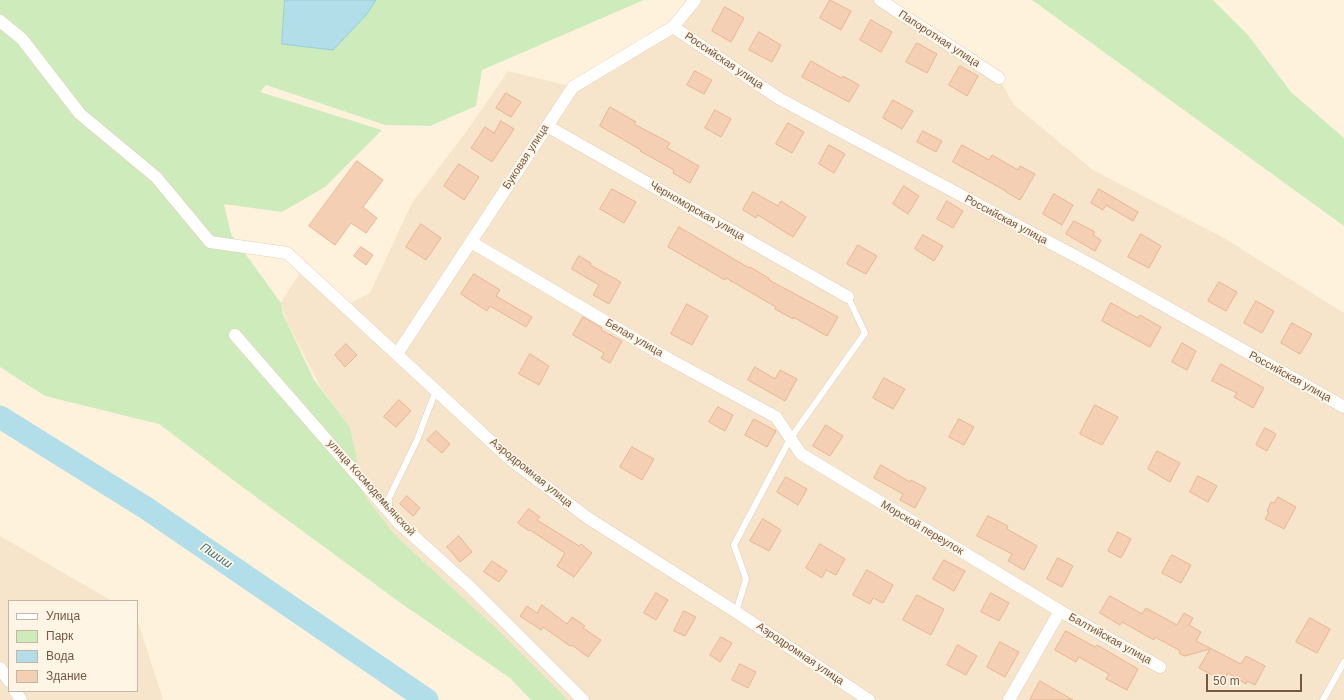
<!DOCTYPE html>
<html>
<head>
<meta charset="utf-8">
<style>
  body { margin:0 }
  #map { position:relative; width:1344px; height:700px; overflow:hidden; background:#fef2dd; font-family:Arial,sans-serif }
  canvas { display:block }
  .legend { position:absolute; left:8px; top:600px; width:130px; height:92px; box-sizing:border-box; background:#fff5e5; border:1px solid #c7b6a5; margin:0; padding:5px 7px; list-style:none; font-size:12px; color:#745745 }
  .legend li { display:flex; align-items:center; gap:8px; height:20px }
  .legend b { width:20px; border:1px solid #c7b6a5 }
  .scale { position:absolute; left:1206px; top:674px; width:96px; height:18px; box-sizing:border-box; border:2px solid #745745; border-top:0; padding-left:5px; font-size:12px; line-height:14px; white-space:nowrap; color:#745745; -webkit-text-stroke:3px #fff5e5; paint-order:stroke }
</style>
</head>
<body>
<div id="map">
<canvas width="1344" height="700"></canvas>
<ul class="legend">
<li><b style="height:5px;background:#fff"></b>Улица</li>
<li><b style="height:11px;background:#ceebbc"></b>Парк</li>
<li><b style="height:11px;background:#b1dee8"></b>Вода</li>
<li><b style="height:11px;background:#f5cfb3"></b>Здание</li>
</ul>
<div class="scale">50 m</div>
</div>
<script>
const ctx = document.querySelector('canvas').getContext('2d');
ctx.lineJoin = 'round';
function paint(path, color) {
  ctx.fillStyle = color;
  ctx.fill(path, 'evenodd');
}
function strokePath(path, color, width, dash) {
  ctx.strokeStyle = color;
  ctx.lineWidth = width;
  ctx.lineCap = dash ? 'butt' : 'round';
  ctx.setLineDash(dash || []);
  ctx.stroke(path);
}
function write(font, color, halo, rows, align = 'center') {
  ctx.font = font + ' Arial,sans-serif';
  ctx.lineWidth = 3.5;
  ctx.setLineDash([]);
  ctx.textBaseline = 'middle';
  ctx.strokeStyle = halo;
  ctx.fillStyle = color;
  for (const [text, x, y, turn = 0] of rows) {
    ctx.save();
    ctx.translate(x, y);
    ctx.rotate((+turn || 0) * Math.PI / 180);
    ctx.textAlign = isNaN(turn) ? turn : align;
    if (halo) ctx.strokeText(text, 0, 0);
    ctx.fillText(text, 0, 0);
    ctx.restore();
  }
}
paint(new Path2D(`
  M 695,0 L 880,0 L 999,78 L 1014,105 L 1093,170 L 1222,237 L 1344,313 L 1344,700 L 568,700 L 499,631 L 396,536 L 365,496 L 350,427 L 321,388 L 287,322 L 281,303 L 303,267 L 345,306 L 370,293 L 412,203 L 469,128 L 508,71 L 573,87 L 673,27 Z
  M 0,536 L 112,601 L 9,601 L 9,691 L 137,691 L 137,619 L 163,700 L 0,700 Z`), '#f6e4cb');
paint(new Path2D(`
  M 0,0 L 285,0 L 284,5 L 367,14 L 376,0 L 644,0 L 482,70 L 476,106 L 430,126 L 385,125 L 266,85 L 260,92 L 382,130 L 325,187 L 282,212 L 224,204 L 231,234 L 281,303 L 283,314 L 314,380 L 350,427 L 365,496 L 396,536 L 499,631 L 568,700 L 531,700 L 510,678 L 402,604 L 237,483 L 159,424 L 45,396 L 0,367 Z
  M 1032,0 L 1213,0 L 1248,35 L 1291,92 L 1344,138 L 1344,226 Z`), '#ceebbc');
const water = new Path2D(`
  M 285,0 L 376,0 L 367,14 L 333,50 L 282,44 Z`);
paint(water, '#b1dee8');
strokePath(water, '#97ceda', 1);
strokePath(new Path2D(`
  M 0,417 L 146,508 L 427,700`), '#b1dee8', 23);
const building = new Path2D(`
  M 830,0 L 851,11 L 841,30 L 820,18 Z
  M 725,7 L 744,18 L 731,42 L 712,31 Z
  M 871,20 L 892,32 L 881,52 L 860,40 Z
  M 759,32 L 781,45 L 772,62 L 749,50 Z
  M 917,43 L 937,54 L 927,73 L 906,62 Z
  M 811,61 L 841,78 L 843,76 L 859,85 L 849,102 L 802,77 Z
  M 960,66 L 978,76 L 967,96 L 949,85 Z
  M 695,71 L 712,80 L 704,94 L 687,85 Z
  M 506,93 L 521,102 L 511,117 L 496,108 Z
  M 893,100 L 913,111 L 902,129 L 883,118 Z
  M 610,107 L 636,122 L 634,124 L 670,143 L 667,148 L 699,166 L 690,183 L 673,173 L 674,170 L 640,151 L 641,150 L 600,126 Z
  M 715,110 L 731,119 L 721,137 L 705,128 Z
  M 501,121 L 514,129 L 492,162 L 471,148 L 485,127 L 494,133 Z
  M 788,123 L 804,132 L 792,153 L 776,144 Z
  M 923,131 L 942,141 L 936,152 L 917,142 Z
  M 829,145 L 845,154 L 834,173 L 819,164 Z
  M 962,145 L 989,160 L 992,155 L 1018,170 L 1020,166 L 1035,174 L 1020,200 L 1006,192 L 1006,191 L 953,162 Z
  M 357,161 L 383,180 L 363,207 L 377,218 L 366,233 L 351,223 L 335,245 L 309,226 Z
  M 459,164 L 479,177 L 464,200 L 444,186 Z
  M 904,186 L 919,196 L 908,214 L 893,204 Z
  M 612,189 L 636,202 L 624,223 L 600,209 Z
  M 1099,189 L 1138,212 L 1133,221 L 1106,205 L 1103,210 L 1091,203 Z
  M 753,192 L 778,206 L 781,201 L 806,217 L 793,237 L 758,215 L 756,218 L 743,210 Z
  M 1054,194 L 1073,205 L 1062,225 L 1043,214 Z
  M 947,201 L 963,211 L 953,228 L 937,219 Z
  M 1074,221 L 1095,232 L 1093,235 L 1101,240 L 1095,251 L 1066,234 Z
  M 421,224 L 441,238 L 426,260 L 406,247 Z
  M 679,227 L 749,268 L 750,267 L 770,279 L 769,280 L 838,317 L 827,336 L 793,317 L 793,319 L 775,309 L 776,307 L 726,278 L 725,280 L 668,247 Z
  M 1141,234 L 1161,246 L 1149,268 L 1128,257 Z
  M 923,235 L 943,246 L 934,261 L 915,249 Z
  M 858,245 L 877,256 L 866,274 L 847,264 Z
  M 361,247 L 373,255 L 366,265 L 354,256 Z
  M 579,256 L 591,263 L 590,265 L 621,282 L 609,304 L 593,295 L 599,285 L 572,269 Z
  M 474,274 L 500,290 L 496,296 L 532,317 L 526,327 L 490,306 L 487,311 L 461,294 Z
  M 1219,282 L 1237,292 L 1226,311 L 1208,301 Z
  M 1256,301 L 1274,311 L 1262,333 L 1244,323 Z
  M 1111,303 L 1138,318 L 1140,315 L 1161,327 L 1150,347 L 1102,321 Z
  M 687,304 L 708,316 L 692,345 L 671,334 Z
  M 583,317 L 602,328 L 601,330 L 622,341 L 610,363 L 601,358 L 604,353 L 573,335 Z
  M 1292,323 L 1312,334 L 1300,354 L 1281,343 Z
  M 1182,343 L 1196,351 L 1187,370 L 1172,362 Z
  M 346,344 L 357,355 L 345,367 L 335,355 Z
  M 530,354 L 549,366 L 539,385 L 519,374 Z
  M 1221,364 L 1264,388 L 1253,408 L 1234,397 L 1237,393 L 1212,381 Z
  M 755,367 L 775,379 L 780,370 L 797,379 L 785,401 L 748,380 Z
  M 884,378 L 905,389 L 893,409 L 873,398 Z
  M 399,400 L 411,411 L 396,427 L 384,417 Z
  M 1095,405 L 1118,417 L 1102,445 L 1080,434 Z
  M 718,407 L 733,415 L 725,431 L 709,422 Z
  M 754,419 L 776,431 L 767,447 L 745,435 Z
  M 959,419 L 974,427 L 964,445 L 949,437 Z
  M 826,425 L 843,436 L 830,456 L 813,446 Z
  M 1265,428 L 1276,434 L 1267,451 L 1256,445 Z
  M 436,431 L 450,444 L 442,453 L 427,440 Z
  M 632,447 L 654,459 L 642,480 L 620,467 Z
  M 1157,451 L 1180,463 L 1170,482 L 1148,469 Z
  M 881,465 L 910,482 L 911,480 L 926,488 L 915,508 L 900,500 L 903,494 L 874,478 Z
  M 1198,476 L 1217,486 L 1208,502 L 1190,492 Z
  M 786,477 L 807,489 L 798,505 L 777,492 Z
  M 407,496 L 420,508 L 413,516 L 400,504 Z
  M 1278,497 L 1296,507 L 1284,529 L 1265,519 L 1269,512 L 1267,511 L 1271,502 L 1274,503 Z
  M 529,509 L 540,517 L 537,520 L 579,546 L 581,544 L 592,553 L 574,577 L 557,566 L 565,553 L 530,530 L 529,531 L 518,523 Z
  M 988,516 L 1008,526 L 1007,529 L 1037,546 L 1024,570 L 1008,561 L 1012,554 L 977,536 Z
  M 763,519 L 781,530 L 769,551 L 750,541 Z
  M 1118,532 L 1131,539 L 1121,558 L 1108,551 Z
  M 459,536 L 472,552 L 460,562 L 447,547 Z
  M 820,544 L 845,559 L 836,575 L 826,570 L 822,578 L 806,568 Z
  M 1172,555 L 1191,565 L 1181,583 L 1162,573 Z
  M 1058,558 L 1073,566 L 1062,587 L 1047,579 Z
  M 944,560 L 965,571 L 954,591 L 933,579 Z
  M 492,561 L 507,571 L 499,582 L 484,572 Z
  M 867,570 L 893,585 L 883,603 L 873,598 L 870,604 L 853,595 Z
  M 656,593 L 668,600 L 656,620 L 644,613 Z
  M 991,593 L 1009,603 L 999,621 L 981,612 Z
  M 917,595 L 944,609 L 931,635 L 903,620 Z
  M 1110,596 L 1142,614 L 1146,608 L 1177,625 L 1184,613 L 1193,618 L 1189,625 L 1201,632 L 1196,641 L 1241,664 L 1246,656 L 1265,666 L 1255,685 L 1247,681 L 1246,684 L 1228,673 L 1224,681 L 1199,668 L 1210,649 L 1185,656 L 1180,654 L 1179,650 L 1155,637 L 1154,640 L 1122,622 L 1120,625 L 1100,613 Z
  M 542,605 L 567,624 L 572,617 L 585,626 L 583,628 L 601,640 L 588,657 L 572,645 L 570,646 L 543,627 L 541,630 L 520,616 L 527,606 L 537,613 Z
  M 684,611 L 696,617 L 685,636 L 674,631 Z
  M 1310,618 L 1330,629 L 1317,653 L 1296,642 Z
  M 1066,631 L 1095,647 L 1097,645 L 1138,669 L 1127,690 L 1106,679 L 1109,674 L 1079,657 L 1076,662 L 1055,650 Z
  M 721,637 L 732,643 L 720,662 L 710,655 Z
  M 1000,642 L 1019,652 L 1005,677 L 987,667 Z
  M 958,645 L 977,656 L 966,675 L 947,665 Z
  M 740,664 L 756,672 L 748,688 L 732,680 Z
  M 1040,681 L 1073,700 L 1030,700 Z`);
paint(building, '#f5cfb3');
strokePath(building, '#e8b692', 1);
const service = new Path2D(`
  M 389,510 L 389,498 L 417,440 L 436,390
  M 736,612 L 746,579 L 734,545 L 790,439 L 865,333 L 848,297
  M 1323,700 L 1344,662`);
const minor = new Path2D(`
  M 880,0 L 999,78
  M 0,21 L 22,39 L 80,114 L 156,177 L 210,242 L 287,253 L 511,460 L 588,518 L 736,612 L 869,700
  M 673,27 L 780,99 L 1094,266 L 1344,407
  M 547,126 L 848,297
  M 471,242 L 669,359 L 776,417 L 801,454 L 1060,611 L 1160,667
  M 235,335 L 399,523 L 469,586 L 583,700
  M 397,354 L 573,87 L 673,27 L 695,0
  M 0,668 L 9,681
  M 15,691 L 21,700
  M 1009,700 L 1060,611`);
strokePath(service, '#e2ceb9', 7);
strokePath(minor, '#e2ceb9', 13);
strokePath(service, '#fff', 6);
strokePath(minor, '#fff', 12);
write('11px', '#745745', '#fff5e5', [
  ["Папоротная улица",939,39,33],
  ["Российская улица",724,61,34],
  ["Буковая улица",526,157,-57],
  ["Черноморская улица",697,211,30],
  ["Российская улица",1006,220,28],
  ["Белая улица",634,338,30],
  ["Российская улица",1290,377,29],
  ["Аэродромная улица",531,473,39],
  ["улица Космодемьянской",371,488,48],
  ["Морской переулок",922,528,31],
  ["Балтийская улица",1110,639,29],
  ["Аэродромная улица",800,654,34]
]);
write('italic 12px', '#3b7583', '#fff5e5', [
  ["Пшиш",216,556,34]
]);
</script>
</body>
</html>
